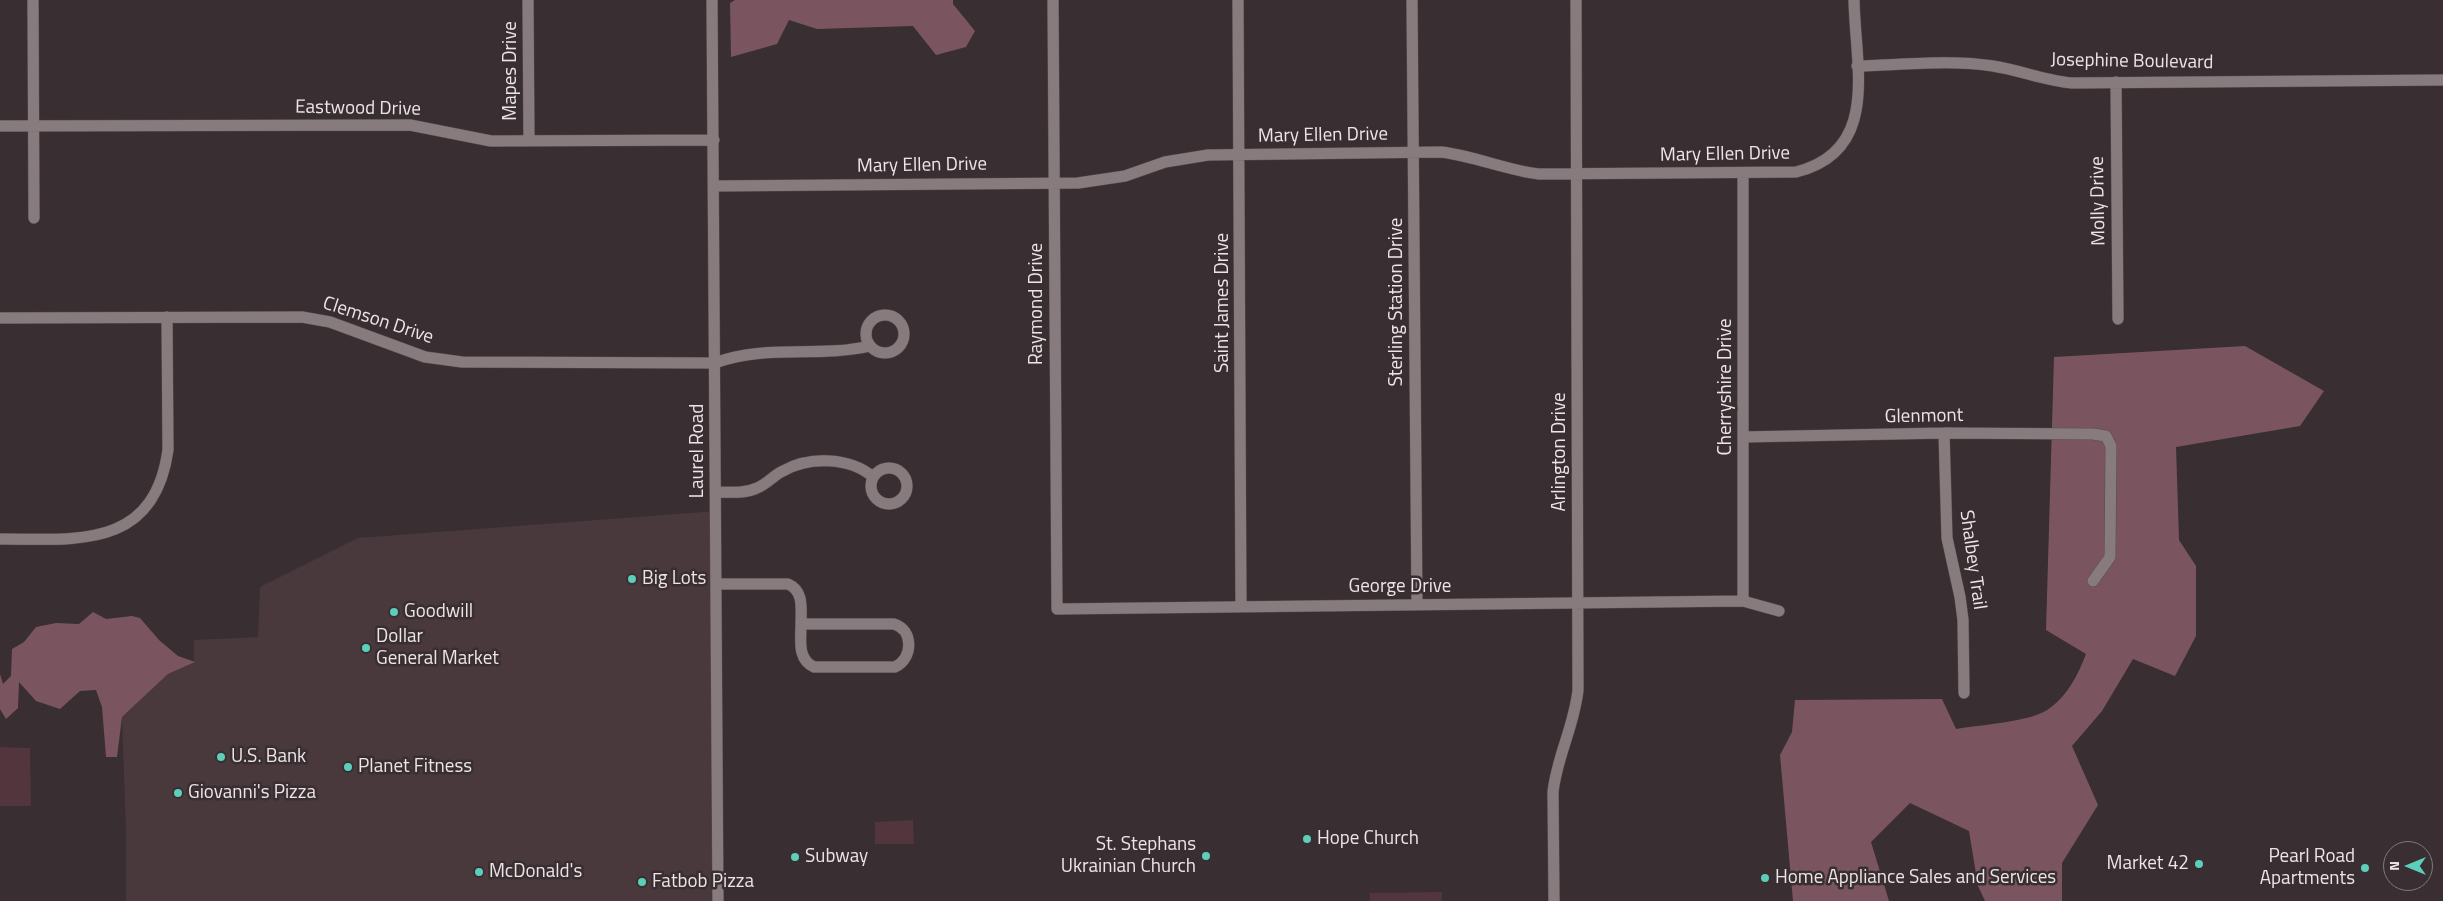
<!DOCTYPE html>
<html>
<head>
<meta charset="utf-8">
<style>
  body { margin:0 }
  #map { position:relative; width:2443px; height:901px; overflow:hidden; background:#392e31; font-family:"Titillium Web",sans-serif }
  canvas { display:block }
  .north { position:absolute; left:2383px; top:841px; width:50px; height:50px; box-sizing:border-box; background:#392e31; border:1px solid #817779; border-radius:50%; rotate:270deg; font-size:14px; font-weight:700; line-height:20px; text-align:center; color:#ece5e6 }
  .north::after { content:''; display:block; margin:auto; width:18px; height:22px; background:#5cceba; clip-path:polygon(50% 0,100% 100%,50% 72%,0 100%) }
</style>
</head>
<body>
<div id="map">
<canvas width="2443" height="901"></canvas>
<div class="north">N</div>
</div>
<script>
const ctx = document.querySelector('canvas').getContext('2d');
ctx.lineJoin = 'round';
function paint(path, color) {
  ctx.fillStyle = color;
  ctx.fill(path, 'evenodd');
}
function strokePath(path, color, width, dash) {
  ctx.strokeStyle = color;
  ctx.lineWidth = width;
  ctx.lineCap = dash ? 'butt' : 'round';
  ctx.setLineDash(dash || []);
  ctx.stroke(path);
}
function write(font, color, halo, rows, align = 'center') {
  ctx.font = font + ' "Titillium Web",sans-serif';
  ctx.lineWidth = 5;
  ctx.setLineDash([]);
  ctx.textBaseline = 'middle';
  ctx.strokeStyle = halo;
  ctx.fillStyle = color;
  for (const [text, x, y, turn = 0] of rows) {
    ctx.save();
    ctx.translate(x, y);
    ctx.rotate((+turn || 0) * Math.PI / 180);
    ctx.textAlign = isNaN(turn) ? turn : align;
    if (halo) ctx.strokeText(text, 0, 0);
    ctx.fillText(text, 0, 0);
    ctx.restore();
  }
}
paint(new Path2D(`
  M 716,511 L 718,901 L 126,901 L 126,832 L 122,717 L 168,674 L 194,662 L 194,640 L 258,637 L 260,587 L 358,538 Z`), '#49383c');
paint(new Path2D(`
  M 0,747 L 30,748 L 31,806 L 0,806 Z
  M 913,820 L 914,844 L 875,844 L 875,822 Z
  M 1442,892 L 1442,901 L 1370,901 L 1370,893 Z`), '#52353d');
paint(new Path2D(`
  M 735,0 L 953,0 L 953,4 L 975,31 L 966,47 L 936,55 L 913,26 L 817,29 L 789,20 L 777,44 L 731,57 L 730,3 Z
  M 2245,346 L 2324,391 L 2300,426 L 2176,447 L 2179,540 L 2196,566 L 2196,636 L 2175,676 L 2133,659 L 2102,711 L 2072,746 L 2098,805 L 2062,863 L 2062,901 L 1985,901 L 1978,886 L 1969,831 L 1910,803 L 1871,842 L 1889,901 L 1793,901 L 1780,755 L 1792,732 L 1795,700 L 1942,699 L 1956,729 C 1978,725 2033,722 2050,708 C 2069,694 2078,674 2086,654 L 2046,630 L 2054,357 Z
  M 93,612 L 106,619 L 132,616 L 140,618 L 159,640 L 178,656 L 195,662 L 168,674 L 122,717 L 117,757 L 106,757 L 102,707 L 96,690 L 80,691 L 60,709 L 36,701 L 19,682 L 18,708 L 6,719 L 0,709 L 0,674 L 3,684 L 11,676 L 12,649 L 24,642 L 36,627 L 56,623 L 79,624 Z`), '#7a5560');
const minor = new Path2D(`
  M 33,0 L 34,218
  M 528,0 L 529,141
  M 712,0 L 718,901
  M 1053,0 L 1057,609 L 1743,601 L 1779,611
  M 1238,0 L 1241,606
  M 1412,0 L 1417,605
  M 1857,66 C 1902,65 1949,59 1993,66 C 2020,70 2045,81 2072,83 L 2443,80
  M 2116,82 L 2118,319
  M 0,126 L 410,125 L 491,141 L 714,140
  M 1743,173 L 1743,601
  M 714,186 L 1078,183 L 1125,176 L 1165,162 L 1208,155 L 1441,152 C 1475,156 1505,170 1539,174 L 1796,172 C 1881,151 1855,66 1854,0
  M866 334a19 19 0 1 1 38 0a19 19 0 1 1-38 0Z
  M 0,318 L 302,317 L 330,322 L 425,357 L 462,362 L 715,363 C 765,344 819,358 870,346
  M 1944,433 L 1947,538 L 1960,597 L 1963,620 L 1964,693
  M 1743,437 L 1944,433 L 2093,434 L 2106,436 L 2111,446 L 2110,557 L 2093,581
  M871 486a18 18 0 1 1 36 0a18 18 0 1 1-36 0Z
  M 716,492 C 729,492 744,494 757,488 C 767,484 774,475 783,471 C 809,456 850,457 873,477
  M 0,539 C 76,539 154,550 168,450 L 167,317
  M 716,584 L 788,584 C 804,591 801,608 801,624
  M 801,624 L 894,624 C 914,630 913,659 895,667 L 814,667 C 797,659 801,640 801,624 Z
  M 1554,901 L 1553,792 C 1557,756 1574,727 1578,690 L 1576,0`);
strokePath(minor, '#554c4e', 12);
strokePath(minor, '#887b7e', 11);
for (const [x, y, r, color] of [
  [632,579,5,"#5cceba"],
  [394,612,5,"#5cceba"],
  [366,648,5,"#5cceba"],
  [221,757,5,"#5cceba"],
  [348,767,5,"#5cceba"],
  [178,793,5,"#5cceba"],
  [1307,839,5,"#5cceba"],
  [1206,856,5,"#5cceba"],
  [795,857,5,"#5cceba"],
  [2199,864,5,"#5cceba"],
  [2365,868,5,"#5cceba"],
  [479,872,5,"#5cceba"],
  [1765,878,5,"#5cceba"],
  [642,882,5,"#5cceba"]
]) {
  const dot = new Path2D();
  dot.arc(x, y, r, 0, 2 * Math.PI);
  ctx.fillStyle = color;
  ctx.fill(dot);
  strokePath(dot, '#392e31', 2);
}
write('19px', '#ece5e6', '#392e31', [
  ["Josephine Boulevard",2132,62,1],
  ["Mapes Drive",511,71,-90],
  ["Eastwood Drive",358,109,1],
  ["Mary Ellen Drive",1323,136,-1],
  ["Mary Ellen Drive",1725,155,-1],
  ["Mary Ellen Drive",922,166,-1],
  ["Molly Drive",2099,201,-91],
  ["Sterling Station Drive",1397,302,-90],
  ["Saint James Drive",1223,303,-90],
  ["Raymond Drive",1037,304,-90],
  ["Clemson Drive",378,321,18],
  ["Cherryshire Drive",1726,387,-90],
  ["Glenmont",1924,417,-1],
  ["Laurel Road",698,451,-90],
  ["Arlington Drive",1560,452,-90],
  ["Shalbey Trail",1972,560,82],
  ["George Drive",1400,587]
]);
write('19px', '#ece5e6', '#392e31', [
  ["Big Lots",642,579],
  ["Goodwill",404,612],
  ["Dollar",376,637],
  ["General Market",376,659],
  ["U.S. Bank",231,757],
  ["Planet Fitness",358,767],
  ["Giovanni's Pizza",188,793],
  ["Hope Church",1317,839],
  ["St. Stephans",1196,845,"right"],
  ["Ukrainian Church",1196,867,"right"],
  ["Subway",805,857],
  ["Pearl Road",2355,857,"right"],
  ["Apartments",2355,879,"right"],
  ["Market 42",2189,864,"right"],
  ["McDonald's",489,872],
  ["Home Appliance Sales and Services",1775,878],
  ["Fatbob Pizza",652,882]
], 'left');
</script>
</body>
</html>
